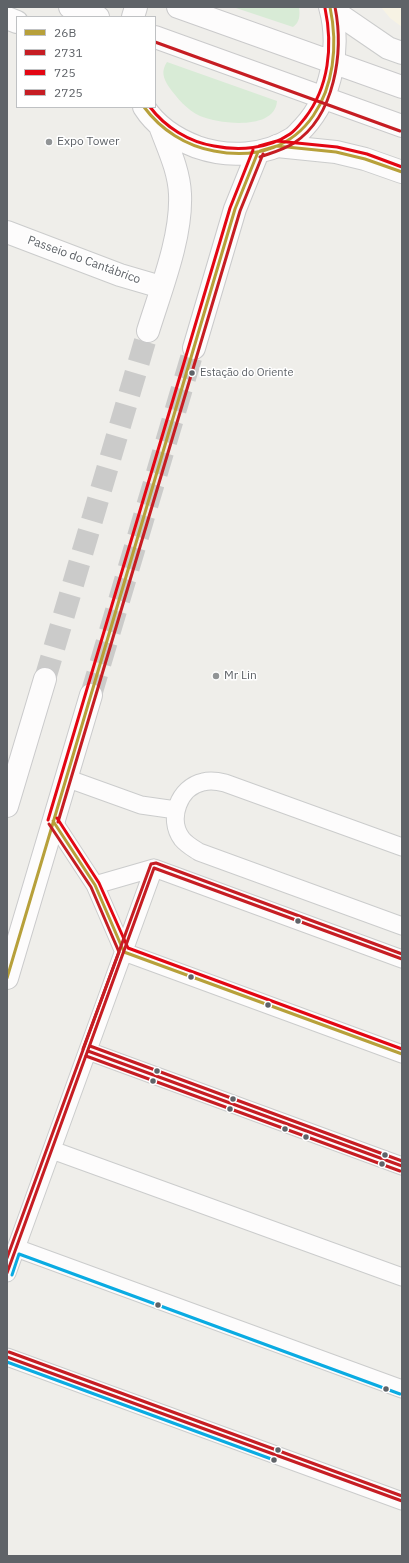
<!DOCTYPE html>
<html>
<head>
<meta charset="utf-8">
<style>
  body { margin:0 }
  #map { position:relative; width:409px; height:1563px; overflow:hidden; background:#efeeea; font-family:"IBM Plex Sans",sans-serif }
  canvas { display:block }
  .frame { position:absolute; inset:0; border:8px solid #5f6368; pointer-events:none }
  .legend { position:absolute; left:16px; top:16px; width:140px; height:92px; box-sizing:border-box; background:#fff; border:1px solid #bfc1c3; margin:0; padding:5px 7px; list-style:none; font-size:12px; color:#5f6368 }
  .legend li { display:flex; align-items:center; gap:8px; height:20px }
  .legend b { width:20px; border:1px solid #bfc1c3 }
</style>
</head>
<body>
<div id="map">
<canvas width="409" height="1563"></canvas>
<div class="frame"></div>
<ul class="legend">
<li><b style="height:5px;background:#b7a03a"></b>26B</li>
<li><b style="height:5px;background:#c61d23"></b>2731</li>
<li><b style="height:5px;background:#e30613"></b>725</li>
<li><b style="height:5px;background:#c61d23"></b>2725</li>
</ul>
</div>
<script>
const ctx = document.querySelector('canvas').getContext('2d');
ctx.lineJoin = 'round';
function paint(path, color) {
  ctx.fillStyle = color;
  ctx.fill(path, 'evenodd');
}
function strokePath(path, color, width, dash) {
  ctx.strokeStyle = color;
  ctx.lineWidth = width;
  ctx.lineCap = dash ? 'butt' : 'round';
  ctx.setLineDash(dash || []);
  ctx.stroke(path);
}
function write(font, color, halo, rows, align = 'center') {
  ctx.font = font + ' "IBM Plex Sans",sans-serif';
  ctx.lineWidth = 3;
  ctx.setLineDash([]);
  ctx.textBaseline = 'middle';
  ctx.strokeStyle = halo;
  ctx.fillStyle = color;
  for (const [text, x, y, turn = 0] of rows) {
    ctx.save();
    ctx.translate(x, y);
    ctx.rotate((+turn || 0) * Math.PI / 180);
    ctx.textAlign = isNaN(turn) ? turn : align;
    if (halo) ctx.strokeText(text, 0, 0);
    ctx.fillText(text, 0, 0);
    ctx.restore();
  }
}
paint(new Path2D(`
  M 381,7 L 402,7 L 402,27 L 390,18 Z`), '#f7f3e4');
paint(new Path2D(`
  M 233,7 L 299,7 C 300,15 300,22 293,27 Z
  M 167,62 L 277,101 C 275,131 219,124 200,116 C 187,110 177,98 169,87 C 163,78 161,71 167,62 Z`), '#d8ebd6');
strokePath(new Path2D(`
  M 45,679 L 148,331
  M 91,695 L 194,348`), '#cbcbca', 22, [22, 11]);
const lane = new Path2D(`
  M 66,778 L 141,805 L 176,810
  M 53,821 L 95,885 L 124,952 L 402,1054
  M 402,847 L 225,783 C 217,781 211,780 203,782 C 179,787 167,819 182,839 C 187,845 193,848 199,852 L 402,926
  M 95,885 L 154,868 L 402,959
  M 88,1051 L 402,1166
  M 52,1150 L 402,1277
  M 16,1248 L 402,1389
  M 7,1273 L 154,868
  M 7,1357 L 402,1501`);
const street = new Path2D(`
  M 331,9 L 388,48 L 402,53
  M 7,18 L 17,22
  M 277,146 L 336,152 L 365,159 L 402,172
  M 7,232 L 120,275 L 161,287`);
const secondary = new Path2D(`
  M 70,7 L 98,17
  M 178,7 L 402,87
  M 133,17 L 136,7
  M 155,37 L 402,126
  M 144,107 C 156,126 176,139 197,147 C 228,158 265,156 293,138 C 297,135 300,131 304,127 C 332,97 341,46 330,7
  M 148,331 C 161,289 182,237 180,194 C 179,170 168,148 160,126
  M 194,348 L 235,209 L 258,152
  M 7,806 L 45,679
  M 7,978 L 91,695`);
strokePath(lane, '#cbcccc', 19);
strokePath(street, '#cbcccc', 24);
strokePath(secondary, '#cacacb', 24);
strokePath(lane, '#fdfcfc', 17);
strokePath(street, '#fdfcfc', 22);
strokePath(secondary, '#fdfcfc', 22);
strokePath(new Path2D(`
  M 144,107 C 161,130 186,146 214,151 C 307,169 347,87 330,7
  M 260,151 L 277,146 L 336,152 L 365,159 L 402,172
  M 53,821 L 95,885 L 124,952 L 402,1054
  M 7,978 L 235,209 L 258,152`), '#b7a03a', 3);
strokePath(new Path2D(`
  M 155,42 L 400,131
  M 260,157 C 271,153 283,150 294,143 C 335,116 344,52 335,7
  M 58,822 L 240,211 L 263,154
  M 49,824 L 91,887 L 119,952 L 83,1049
  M 86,1056 L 400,1171`), '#c61d23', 3);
strokePath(new Path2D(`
  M 150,107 C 165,127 189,142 214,146 C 239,151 268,149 290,134 C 296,130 300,124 305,118 C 329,87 333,46 325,8
  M 259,146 L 277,141 L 337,147 L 367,154 L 402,167
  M 57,818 L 99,883 L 128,948 L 402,1049
  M 48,820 L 230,208 L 253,150`), '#e30613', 3);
strokePath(new Path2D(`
  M 88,1051 L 402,1166
  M 7,1273 L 154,868 L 402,959
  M 7,1357 L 402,1501`), '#c61d23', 3);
strokePath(new Path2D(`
  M 90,1046 L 402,1161
  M 7,1258 L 151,864 L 156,863 L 402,954
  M 9,1352 L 402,1496`), '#c61d23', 3);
strokePath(new Path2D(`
  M 12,1275 L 19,1254 L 400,1394
  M 7,1362 L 274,1460`), '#0aabe2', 3);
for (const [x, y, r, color] of [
  [49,142,4,"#919496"],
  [192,373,3.5,"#5f6368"],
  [216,676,4,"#919496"],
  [298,921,3.5,"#5f6368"],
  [191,977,3.5,"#5f6368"],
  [268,1005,3.5,"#5f6368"],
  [157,1071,3.5,"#5f6368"],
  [153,1081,3.5,"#5f6368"],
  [233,1099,3.5,"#5f6368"],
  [230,1109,3.5,"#5f6368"],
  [285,1129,3.5,"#5f6368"],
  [306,1137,3.5,"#5f6368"],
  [385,1155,3.5,"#5f6368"],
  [382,1164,3.5,"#5f6368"],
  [158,1305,3.5,"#5f6368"],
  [386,1389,3.5,"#5f6368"],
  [278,1450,3.5,"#5f6368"],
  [274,1460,3.5,"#5f6368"]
]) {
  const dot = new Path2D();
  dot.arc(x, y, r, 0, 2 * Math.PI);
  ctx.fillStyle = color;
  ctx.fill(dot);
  strokePath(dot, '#fff', 1.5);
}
write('11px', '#5f6368', '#fff', [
  ["Estação do Oriente",200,373]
], 'left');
write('12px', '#5f6368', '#fff', [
  ["Expo Tower",57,142],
  ["Mr Lin",224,676]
], 'left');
write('12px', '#5f6368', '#fff', [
  ["Passeio do Cantábrico",84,260,20]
]);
</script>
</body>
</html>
